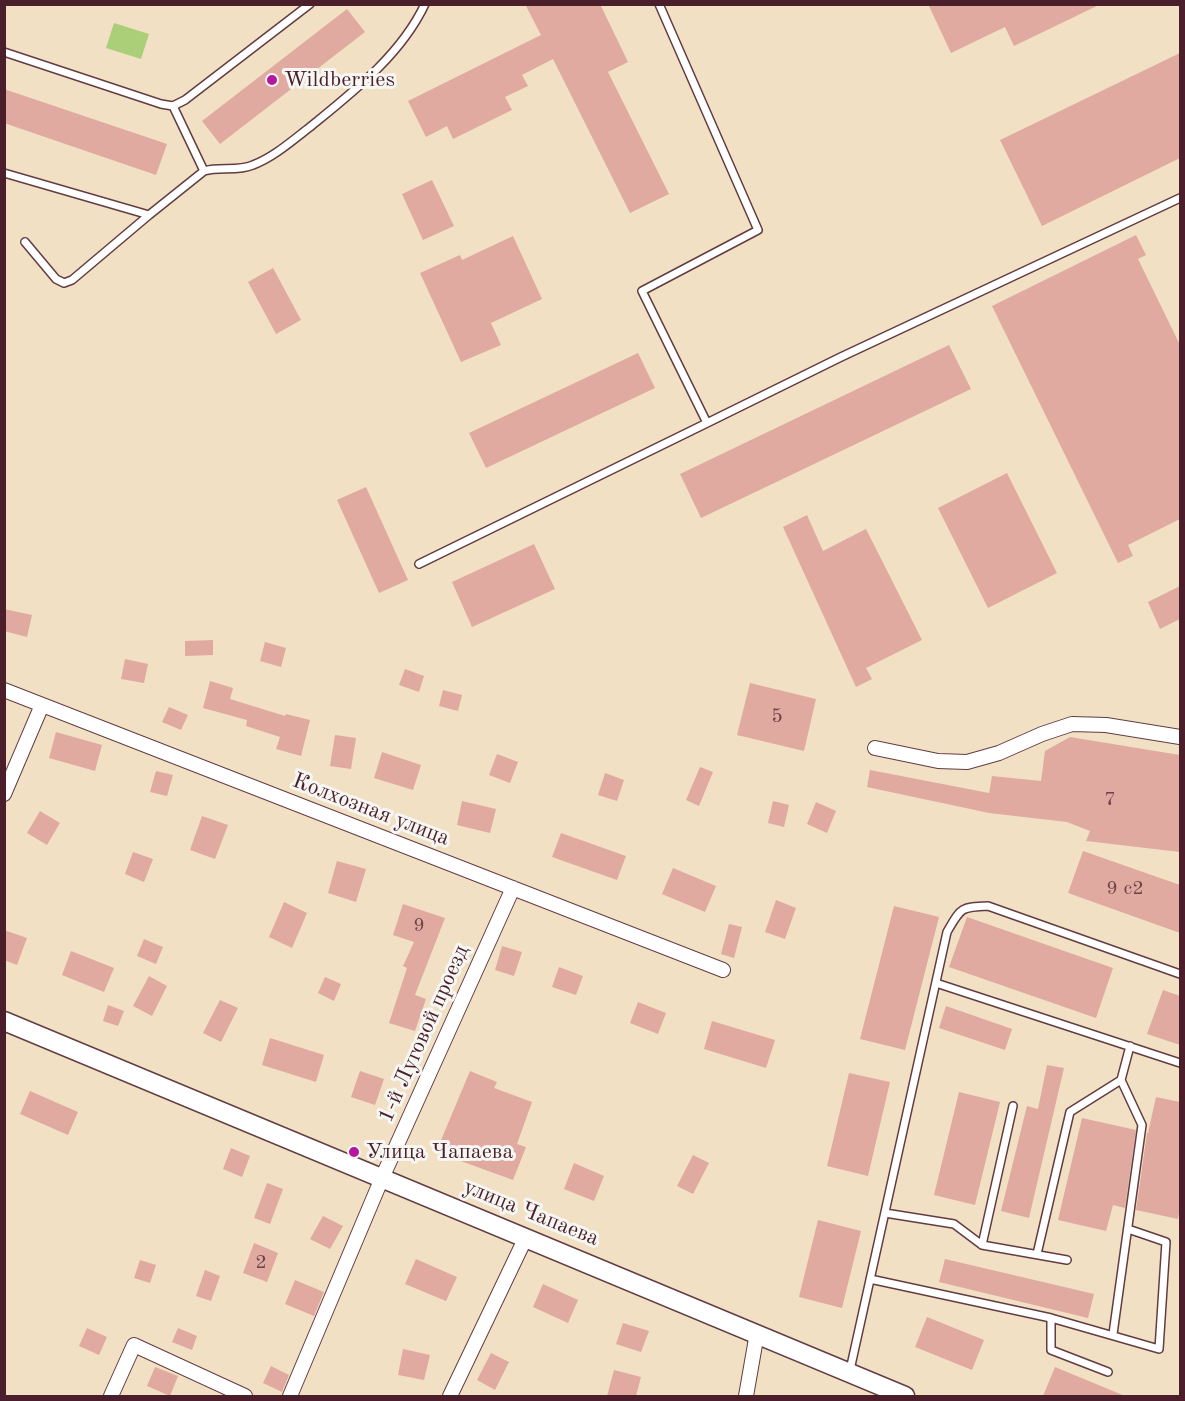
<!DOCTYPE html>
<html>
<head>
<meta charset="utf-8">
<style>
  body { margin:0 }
  #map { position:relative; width:1185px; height:1401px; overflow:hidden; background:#f1e0c3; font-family:"Old Standard TT",serif }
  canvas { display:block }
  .frame { position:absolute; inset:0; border:6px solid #4a1f2b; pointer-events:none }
</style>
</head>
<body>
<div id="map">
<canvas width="1185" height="1401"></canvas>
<div class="frame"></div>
</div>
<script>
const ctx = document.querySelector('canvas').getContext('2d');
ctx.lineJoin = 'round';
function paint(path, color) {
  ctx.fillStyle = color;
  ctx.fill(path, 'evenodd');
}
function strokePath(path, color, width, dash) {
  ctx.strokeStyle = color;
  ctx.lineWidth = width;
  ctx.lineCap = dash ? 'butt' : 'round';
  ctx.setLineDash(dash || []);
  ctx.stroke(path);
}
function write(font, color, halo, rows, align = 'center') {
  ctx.font = font + ' "Old Standard TT",serif';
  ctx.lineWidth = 6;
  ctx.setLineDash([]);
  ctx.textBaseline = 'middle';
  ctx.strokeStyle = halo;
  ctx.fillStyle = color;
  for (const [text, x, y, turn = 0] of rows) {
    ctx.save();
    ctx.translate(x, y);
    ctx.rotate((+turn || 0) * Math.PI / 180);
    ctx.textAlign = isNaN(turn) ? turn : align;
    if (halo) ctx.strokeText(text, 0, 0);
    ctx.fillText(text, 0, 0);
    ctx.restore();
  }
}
paint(new Path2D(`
  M 114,23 L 149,34 L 141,59 L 106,48 Z`), '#abcf78');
paint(new Path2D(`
  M 525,4 L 600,4 L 628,62 L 608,72 L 669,194 L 630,213 L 553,59 L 522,75 L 528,86 L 505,97 L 512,110 L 453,139 L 447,126 L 426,137 L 408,101 L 541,35 Z
  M 928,4 L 1101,4 L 1014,46 L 1005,27 L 951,53 Z
  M 347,9 L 365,32 L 220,144 L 202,121 Z
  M 1180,53 L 1180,158 L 1042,226 L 1000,140 Z
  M 4,89 L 167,144 L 156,175 L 4,123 Z
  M 432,180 L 454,226 L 423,240 L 402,194 Z
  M 1136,235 L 1146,255 L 1138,259 L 1180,345 L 1180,519 L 1128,545 L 1133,556 L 1118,563 L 992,306 Z
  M 513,236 L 542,299 L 491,323 L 501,345 L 461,362 L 420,273 L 460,255 L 462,260 Z
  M 273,268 L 301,320 L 276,334 L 248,282 Z
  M 949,345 L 971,389 L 701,518 L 680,474 Z
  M 638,353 L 655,388 L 486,468 L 469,433 Z
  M 1007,473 L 1057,573 L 988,608 L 938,508 Z
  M 366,487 L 408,580 L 379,593 L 337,500 Z
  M 807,515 L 823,551 L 866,529 L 922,640 L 866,668 L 872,679 L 856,687 L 783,527 Z
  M 534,544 L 555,589 L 472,627 L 452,582 Z
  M 1180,586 L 1180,619 L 1160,629 L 1148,602 Z
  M 4,609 L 32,615 L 27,637 L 4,631 Z
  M 213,640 L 213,655 L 185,656 L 185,641 Z
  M 265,642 L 286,648 L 281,667 L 260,661 Z
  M 125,659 L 148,664 L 144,683 L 121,679 Z
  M 405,669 L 424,676 L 419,692 L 399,685 Z
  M 210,681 L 233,688 L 230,699 L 285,716 L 286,714 L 310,720 L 301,756 L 276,749 L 280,737 L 246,726 L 247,720 L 203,708 Z
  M 750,683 L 816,699 L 804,751 L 737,735 Z
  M 443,690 L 462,695 L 458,711 L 439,706 Z
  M 169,707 L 188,715 L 181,730 L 162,722 Z
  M 56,732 L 102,745 L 95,771 L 49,758 Z
  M 335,735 L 356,738 L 351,769 L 330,766 Z
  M 1070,737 L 1180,755 L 1180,852 L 1086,841 L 1090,831 L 1067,822 L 989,813 L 867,787 L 870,770 L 989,793 L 992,776 L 1041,781 L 1045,751 Z
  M 382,752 L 421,765 L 413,790 L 374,778 Z
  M 497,754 L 518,762 L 510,783 L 489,775 Z
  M 700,767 L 713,772 L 699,806 L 686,800 Z
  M 156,771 L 173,775 L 167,796 L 150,792 Z
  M 605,773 L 624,780 L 617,801 L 598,795 Z
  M 462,801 L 496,809 L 490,833 L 457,825 Z
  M 773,801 L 789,805 L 784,827 L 768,823 Z
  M 816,802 L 836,811 L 827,833 L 807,824 Z
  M 40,811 L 60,823 L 47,845 L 27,833 Z
  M 202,816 L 228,825 L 215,859 L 190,850 Z
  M 561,833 L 626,856 L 617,880 L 552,857 Z
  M 1083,851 L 1180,885 L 1180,933 L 1068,893 Z
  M 133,852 L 153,859 L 144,882 L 125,874 Z
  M 337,861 L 366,869 L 356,902 L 328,893 Z
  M 673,868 L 716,886 L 705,912 L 662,894 Z
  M 776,900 L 796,908 L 785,939 L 765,932 Z
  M 284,902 L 307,913 L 292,948 L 269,937 Z
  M 403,904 L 445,918 L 415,995 L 426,999 L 415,1031 L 389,1023 L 407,968 L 403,966 L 414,942 L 393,935 Z
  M 894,906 L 939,917 L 905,1050 L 860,1039 Z
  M 967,917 L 1113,968 L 1096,1018 L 949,967 Z
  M 729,924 L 742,927 L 734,958 L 721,954 Z
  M 4,930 L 27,938 L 17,965 L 4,960 Z
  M 144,939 L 163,947 L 156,964 L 137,956 Z
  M 502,946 L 522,952 L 514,976 L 495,970 Z
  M 71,951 L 114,968 L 104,992 L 62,975 Z
  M 559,967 L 583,976 L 576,995 L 552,987 Z
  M 149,976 L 167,986 L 152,1016 L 133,1006 Z
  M 325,977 L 341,984 L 334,1001 L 318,993 Z
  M 1163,990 L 1180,996 L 1180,1045 L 1147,1034 Z
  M 220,1000 L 238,1008 L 221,1042 L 203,1033 Z
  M 638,1002 L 666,1013 L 658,1034 L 630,1023 Z
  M 108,1005 L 124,1011 L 118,1026 L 103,1021 Z
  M 946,1006 L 1012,1029 L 1005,1050 L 939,1028 Z
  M 712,1021 L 775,1040 L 766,1068 L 704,1049 Z
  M 270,1038 L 324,1055 L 316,1082 L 262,1065 Z
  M 1047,1065 L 1064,1068 L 1029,1218 L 1001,1211 L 1027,1106 L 1038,1109 Z
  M 360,1071 L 384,1079 L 375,1105 L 351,1097 Z
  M 470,1071 L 497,1082 L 494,1088 L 532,1102 L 517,1144 L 526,1147 L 513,1180 L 436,1152 Z
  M 849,1073 L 890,1082 L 868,1176 L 827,1166 Z
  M 30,1091 L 78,1112 L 68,1135 L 20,1114 Z
  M 959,1092 L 1000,1102 L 975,1205 L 934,1195 Z
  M 1156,1097 L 1180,1102 L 1180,1207 L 1178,1219 L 1136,1210 L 1147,1133 L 1148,1133 Z
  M 1082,1118 L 1136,1130 L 1125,1208 L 1113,1205 L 1106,1231 L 1058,1220 Z
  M 231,1148 L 250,1156 L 242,1177 L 223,1169 Z
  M 693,1155 L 709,1163 L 693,1194 L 677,1186 Z
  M 574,1163 L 604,1176 L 594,1201 L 564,1189 Z
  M 267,1183 L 283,1189 L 270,1224 L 254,1218 Z
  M 323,1216 L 343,1226 L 330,1249 L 310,1239 Z
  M 818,1220 L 861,1231 L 842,1308 L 799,1297 Z
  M 254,1243 L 278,1253 L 267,1282 L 243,1273 Z
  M 416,1259 L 457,1277 L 446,1301 L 405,1284 Z
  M 945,1259 L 1094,1294 L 1088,1318 L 939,1282 Z
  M 140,1260 L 156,1265 L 150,1283 L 134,1278 Z
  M 205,1270 L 220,1276 L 211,1301 L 196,1296 Z
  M 295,1280 L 324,1292 L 314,1316 L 285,1304 Z
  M 543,1284 L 578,1300 L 568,1323 L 533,1307 Z
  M 927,1317 L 984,1340 L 972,1370 L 915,1347 Z
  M 623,1323 L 649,1331 L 641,1352 L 616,1344 Z
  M 87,1328 L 107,1337 L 99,1355 L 79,1346 Z
  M 178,1328 L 197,1336 L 192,1350 L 172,1342 Z
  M 403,1349 L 430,1355 L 424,1380 L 398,1375 Z
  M 491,1353 L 509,1362 L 495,1390 L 477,1380 Z
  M 271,1366 L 289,1375 L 282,1392 L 263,1383 Z
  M 155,1367 L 178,1376 L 170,1396 L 147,1386 Z
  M 1055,1367 L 1125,1396 L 1043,1396 Z
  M 614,1370 L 641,1377 L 636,1396 L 607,1396 Z`), '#e0aaa1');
const service = new Path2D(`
  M 659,4 L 758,230 L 642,291 L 707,423 L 841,357 L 1180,198
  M 4,52 L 161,104 L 173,106 L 185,100 L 310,4
  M 173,106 L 204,171
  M 4,173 L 149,215 L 204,171 C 220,166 237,172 253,165 C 274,157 293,140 310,127 C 353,92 401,55 425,4
  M 25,242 L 56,279 L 64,283 L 72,280 L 149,215
  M 419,564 L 707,423
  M 936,983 L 1180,1063
  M 885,1213 L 954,1224 L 982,1245 L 1067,1260
  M 982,1245 L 1013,1106
  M 1037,1254 L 1070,1112 L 1121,1080 L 1130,1046
  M 870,1279 L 1051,1318 L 1159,1349 L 1166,1242 L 1128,1229
  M 1051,1318 L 1051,1350 L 1108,1372
  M 1113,1334 L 1142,1125 L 1121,1080
  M 850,1370 L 947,932 C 961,908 960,907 988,906 L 1180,974`);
const minor = new Path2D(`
  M 4,690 L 723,970
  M 875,748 L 938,761 L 967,762 L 999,753 L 1042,734 L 1072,724 L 1106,725 L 1180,737
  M 4,794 L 42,705
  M 111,1396 L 134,1345 L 245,1396
  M 290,1396 L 382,1178 L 513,888
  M 450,1396 L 526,1237
  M 746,1396 L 757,1333`);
const tertiary = new Path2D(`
  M 4,1021 L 905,1396`);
strokePath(service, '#633c42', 10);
strokePath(minor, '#633c42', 16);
strokePath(tertiary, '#633c42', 21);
strokePath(service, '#fff', 7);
strokePath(minor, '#fff', 14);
strokePath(tertiary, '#fff', 18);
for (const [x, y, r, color] of [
  [272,80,6,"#b5179e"],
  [354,1152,6,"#b5179e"]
]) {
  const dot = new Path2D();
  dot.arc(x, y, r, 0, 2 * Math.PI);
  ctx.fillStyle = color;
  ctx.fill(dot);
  strokePath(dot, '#f6f6f2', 2);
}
write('20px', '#704248', null, [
  ["5",777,717],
  ["7",1110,800],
  ["9 с2",1125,889],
  ["9",419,926],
  ["2",261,1263]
]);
write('22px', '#4a1f2b', '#f6f6f2', [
  ["Wildberries",284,80],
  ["Улица Чапаева",366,1152]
], 'left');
write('22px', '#4a1f2b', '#f6f6f2', [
  ["Колхозная улица",371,810,21],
  ["1-й Луговой проезд",424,1034,-66],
  ["улица Чапаева",531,1213,22]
]);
</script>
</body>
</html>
